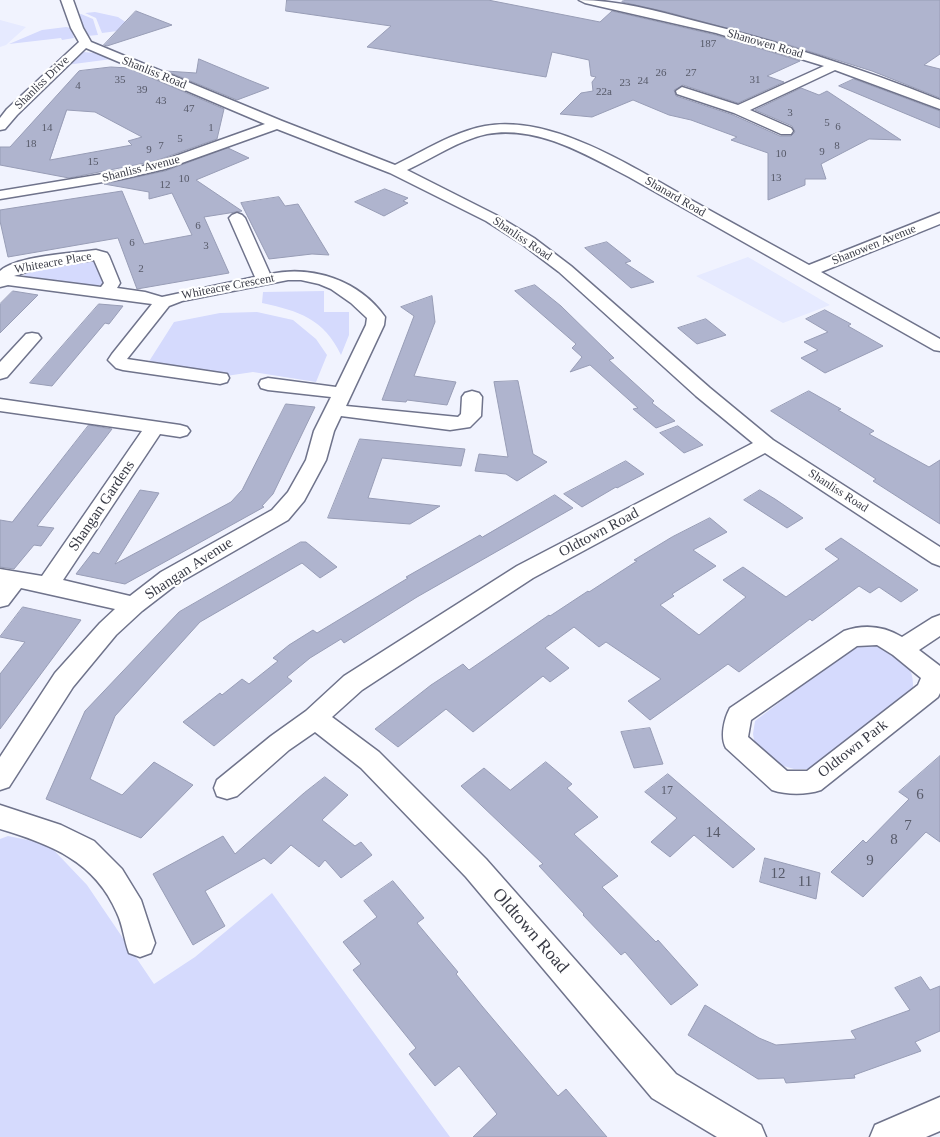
<!DOCTYPE html>
<html>
<head>
<meta charset="utf-8">
<style>
  body { margin:0 }
  canvas { display:block; background:#f1f3fe }
</style>
</head>
<body>
<canvas width="940" height="1137"></canvas>
<script>
const ctx = document.querySelector('canvas').getContext('2d');
ctx.lineJoin = 'round';
function paint(path, color) {
  ctx.fillStyle = color;
  ctx.fill(path, 'evenodd');
}
function strokePath(path, color, width, dash) {
  ctx.strokeStyle = color;
  ctx.lineWidth = width;
  ctx.lineCap = dash ? 'butt' : 'round';
  ctx.setLineDash(dash || []);
  ctx.stroke(path);
}
function write(font, color, halo, rows, align = 'center') {
  ctx.font = font + ' Georgia,serif';
  ctx.lineWidth = 4.5;
  ctx.setLineDash([]);
  ctx.textBaseline = 'middle';
  ctx.strokeStyle = halo;
  ctx.fillStyle = color;
  for (const [text, x, y, turn = 0] of rows) {
    ctx.save();
    ctx.translate(x, y);
    ctx.rotate((+turn || 0) * Math.PI / 180);
    ctx.textAlign = isNaN(turn) ? turn : align;
    if (halo) ctx.strokeText(text, 0, 0);
    ctx.fillText(text, 0, 0);
    ctx.restore();
  }
}
paint(new Path2D(`
  M 0,20 L 26,27 L 6,45 L 0,47 Z
  M 748,257 L 830,305 L 783,323 L 696,276 Z`), '#e6eaff');
paint(new Path2D(`
  M 95,12 L 118,17 L 133,27 L 133,29 L 102,33 L 96,18 L 85,13 Z
  M 81,14 L 93,19 L 98,35 L 87,36 L 79,15 Z
  M 66,27 L 71,28 L 74,38 L 62,40 L 61,38 L 9,44 L 42,30 Z
  M 84,52 L 94,53 L 112,59 L 66,65 L 79,53 Z
  M 93,257 L 98,259 L 104,284 L 90,287 L 23,277 L 26,273 L 18,272 Z
  M 324,291 L 324,312 L 349,312 L 349,335 L 341,355 C 324,319 299,311 262,303 L 263,292 Z
  M 257,312 L 293,320 L 316,339 L 327,355 L 316,382 L 253,372 L 226,376 L 148,363 L 174,322 L 220,313 Z
  M 868,644 C 893,651 915,659 913,689 L 814,769 L 794,769 L 773,763 L 755,746 L 753,734 L 755,721 L 852,647 Z
  M 8,836 L 48,844 L 87,885 L 154,984 L 195,957 L 272,893 L 450,1137 L 0,1137 L 0,839 Z`), '#d5dafd');
const building = new Path2D(`
  M 287,0 L 488,0 L 600,22 L 612,11 L 716,35 L 800,61 L 767,76 L 784,82 L 738,103 L 683,85 L 674,90 L 676,96 L 733,115 L 780,136 L 791,136 L 795,132 L 792,126 L 755,110 L 801,88 L 819,95 L 827,91 L 901,140 L 869,139 L 821,164 L 826,179 L 805,179 L 805,185 L 768,200 L 768,153 L 731,140 L 737,137 L 691,120 L 669,115 L 633,100 L 592,117 L 560,114 L 581,93 L 593,91 L 592,82 L 596,77 L 591,76 L 589,60 L 552,52 L 546,77 L 367,47 L 391,26 L 286,11 Z
  M 624,0 L 940,0 L 940,54 L 924,65 L 940,69 L 940,98 L 872,71 L 789,45 L 667,12 L 622,2 Z
  M 136,11 L 172,25 L 107,46 L 104,45 Z
  M 199,59 L 249,80 L 269,88 L 237,100 L 166,71 L 196,73 Z
  M 111,67 L 128,68 L 224,109 L 217,139 L 155,161 L 69,178 L 0,165 L 0,147 L 10,147 L 79,71 ZM 67,110 L 95,112 L 142,137 L 128,141 L 132,145 L 50,160 Z
  M 854,79 L 940,111 L 940,128 L 839,86 Z
  M 228,148 L 249,158 L 196,180 L 242,211 L 204,217 L 229,273 L 137,289 L 118,238 L 8,257 L 0,221 L 0,210 L 122,191 L 144,244 L 192,235 L 172,193 L 149,199 L 149,192 L 104,184 L 165,171 Z
  M 385,189 L 408,198 L 403,201 L 408,203 L 384,216 L 355,202 Z
  M 279,197 L 285,206 L 298,204 L 329,255 L 312,254 L 269,259 L 241,203 Z
  M 607,242 L 631,261 L 625,263 L 654,282 L 631,288 L 585,248 Z
  M 535,285 L 561,306 L 614,358 L 609,360 L 654,401 L 652,403 L 675,421 L 656,428 L 633,409 L 638,408 L 590,365 L 570,372 L 582,357 L 572,348 L 576,344 L 515,291 Z
  M 13,291 L 38,295 L 0,333 L 0,304 Z
  M 432,296 L 435,322 L 414,376 L 456,382 L 447,405 L 407,400 L 406,402 L 382,400 L 414,316 L 401,307 Z
  M 99,304 L 123,306 L 109,324 L 105,323 L 52,386 L 30,383 Z
  M 825,310 L 851,324 L 848,326 L 883,346 L 825,373 L 801,358 L 818,350 L 804,342 L 828,332 L 806,319 Z
  M 706,319 L 726,335 L 697,344 L 678,328 Z
  M 518,381 L 533,454 L 547,462 L 517,481 L 506,474 L 475,471 L 479,454 L 508,457 L 494,382 Z
  M 809,391 L 841,409 L 838,410 L 874,431 L 869,434 L 929,467 L 940,460 L 940,524 L 873,481 L 876,479 L 771,411 Z
  M 286,404 L 315,407 L 273,494 L 262,506 L 264,507 L 125,584 L 76,574 L 93,552 L 99,554 L 140,490 L 159,493 L 115,564 L 231,502 L 242,490 Z
  M 89,425 L 112,429 L 37,526 L 54,528 L 41,546 L 34,545 L 14,569 L 0,567 L 0,520 L 12,522 Z
  M 678,426 L 703,445 L 684,453 L 660,433 Z
  M 360,439 L 465,449 L 461,466 L 382,458 L 368,498 L 440,506 L 410,524 L 328,518 Z
  M 626,461 L 644,474 L 617,488 L 616,487 L 582,507 L 564,494 Z
  M 760,490 L 775,499 L 803,518 L 787,528 L 744,500 Z
  M 555,495 L 573,508 L 417,597 L 344,643 L 341,639 L 310,658 L 287,677 L 292,681 L 214,746 L 183,722 L 220,693 L 222,695 L 242,679 L 249,684 L 278,661 L 273,658 L 289,645 L 313,630 L 317,633 L 408,578 L 406,577 L 480,535 L 482,537 Z
  M 710,518 L 727,532 L 693,550 L 716,566 L 672,594 L 674,596 L 660,605 L 699,635 L 746,597 L 723,580 L 743,567 L 786,597 L 839,559 L 825,549 L 841,538 L 918,590 L 901,602 L 879,587 L 870,593 L 859,586 L 812,621 L 810,619 L 739,672 L 728,664 L 650,720 L 628,701 L 661,679 L 606,642 L 599,647 L 574,627 L 545,648 L 569,668 L 550,682 L 543,676 L 473,732 L 446,709 L 398,747 L 375,729 L 431,685 L 463,664 L 469,670 L 549,615 L 550,616 L 588,591 L 589,592 L 637,561 L 634,560 L 672,537 Z
  M 301,542 L 306,542 L 337,567 L 320,578 L 302,563 L 200,622 L 115,716 L 90,779 L 122,795 L 154,762 L 193,785 L 141,838 L 46,799 L 85,711 L 179,612 Z
  M 23,607 L 81,620 L 0,729 L 0,674 L 25,642 L 0,637 Z
  M 650,728 L 663,764 L 634,768 L 621,732 Z
  M 940,756 L 940,842 L 926,832 L 863,897 L 831,872 L 863,840 L 866,843 L 909,799 L 899,792 Z
  M 546,762 L 572,784 L 567,788 L 598,817 L 574,834 L 618,876 L 602,887 L 656,942 L 658,940 L 698,985 L 671,1005 L 625,952 L 621,955 L 583,915 L 584,914 L 539,866 L 543,864 L 461,786 L 484,768 L 510,790 Z
  M 668,774 L 755,849 L 733,868 L 694,835 L 670,857 L 651,842 L 677,818 L 645,792 Z
  M 325,777 L 348,795 L 322,820 L 355,846 L 361,842 L 372,855 L 341,878 L 325,860 L 319,867 L 291,845 L 271,864 L 264,858 L 205,891 L 225,926 L 193,945 L 153,874 L 223,836 L 235,854 L 304,793 Z
  M 765,858 L 820,873 L 816,899 L 760,882 Z
  M 393,881 L 424,918 L 417,923 L 458,972 L 456,974 L 482,1006 L 558,1096 L 566,1089 L 607,1137 L 473,1137 L 497,1114 L 459,1066 L 435,1086 L 409,1054 L 416,1048 L 353,970 L 361,964 L 343,942 L 377,917 L 364,901 Z
  M 921,977 L 930,990 L 940,986 L 940,1031 L 915,1042 L 921,1051 L 854,1075 L 855,1078 L 786,1083 L 784,1078 L 758,1079 L 688,1035 L 705,1005 L 759,1038 L 776,1045 L 856,1039 L 851,1031 L 910,1010 L 895,988 Z`);
paint(building, '#afb4ce');
strokePath(building, '#989db6', 1);
const minor = new Path2D(`
  M 61,0 L 73,0 L 83,28 L 91,42 L 282,121 L 395,165 C 424,151 453,132 485,126 C 554,114 635,169 693,201 C 731,222 770,244 809,265 L 940,213 L 940,224 L 821,272 L 940,339 L 940,351 L 934,350 L 629,177 C 586,155 538,125 487,134 C 459,140 433,158 407,170 L 496,215 L 534,238 L 571,266 L 710,388 L 773,440 L 940,547 L 940,566 L 932,563 L 765,453 L 533,578 L 362,690 L 332,717 L 379,752 L 486,859 L 676,1074 L 761,1125 L 766,1137 L 717,1137 L 652,1098 L 466,877 L 361,768 L 315,732 L 289,750 L 237,796 L 227,799 L 217,796 L 214,788 L 217,780 L 271,736 L 306,711 L 344,676 L 517,566 L 753,443 L 696,396 L 559,272 L 522,244 L 486,221 L 390,173 L 277,129 L 165,169 L 121,179 L 0,199 L 0,191 L 121,171 L 156,163 L 265,124 L 86,48 L 17,115 L 5,129 L 0,130 L 0,118 L 7,109 L 79,42 L 71,28 Z
  M 579,0 C 618,0 657,11 695,21 C 779,42 860,68 940,100 L 940,109 L 835,70 L 750,110 L 791,128 L 793,131 L 791,134 L 781,134 L 734,113 L 677,94 L 676,91 L 682,87 L 738,105 L 824,66 L 716,33 L 585,3 Z
  M 237,213 L 242,215 L 245,218 L 270,274 C 312,265 359,280 385,317 L 384,325 L 346,406 L 458,417 L 461,414 L 462,397 L 465,393 L 472,391 L 479,393 L 482,397 L 481,416 L 470,427 L 450,430 L 341,416 L 334,431 L 326,460 L 304,501 L 288,520 L 177,584 L 142,611 L 116,635 L 73,687 L 9,787 L 0,790 L 0,757 L 55,673 L 100,623 L 115,609 L 21,588 L 8,605 L 0,607 L 0,569 L 42,576 L 142,431 L 0,411 L 0,399 L 180,425 L 187,427 L 190,431 L 187,435 L 180,437 L 160,434 L 63,580 L 130,596 L 161,572 L 272,510 L 288,492 L 306,460 L 314,431 L 331,397 L 268,390 L 261,388 L 259,384 L 261,380 L 268,378 L 336,387 L 366,325 L 367,318 L 351,303 L 331,289 L 319,284 L 301,280 L 288,280 L 182,301 L 169,306 L 127,359 L 227,374 L 229,378 L 227,382 L 220,384 L 123,370 L 116,368 L 108,360 L 112,354 L 152,304 L 8,285 L 0,287 L 0,271 C 16,256 74,253 96,250 L 107,253 L 109,256 L 120,283 L 117,288 L 145,292 L 162,297 L 255,277 L 229,218 L 232,215 ZM 94,260 L 104,283 L 101,287 L 14,276 L 41,267 Z
  M 32,333 L 38,334 L 41,338 L 7,377 L 0,379 L 0,362 L 26,334 Z
  M 940,615 L 940,636 L 919,650 L 940,666 L 940,693 L 938,697 L 821,790 C 806,795 787,795 772,790 L 726,748 C 720,737 724,719 730,708 L 844,631 C 864,624 884,626 902,637 L 932,618 ZM 877,645 L 893,655 L 921,678 L 918,685 L 807,771 L 787,771 L 748,737 L 751,720 L 857,646 Z
  M 0,805 L 61,825 L 94,841 L 122,869 L 141,900 L 155,943 L 151,953 L 140,957 L 129,953 C 124,940 123,925 117,913 C 95,861 50,844 0,829 Z
  M 940,1097 L 940,1131 L 926,1137 L 870,1137 L 875,1125 Z`);
strokePath(minor, '#6f738b', 3);
paint(minor, '#fff');
write('11px', '#575a69', null, [
  ["187",708,44],
  ["26",661,73],
  ["27",691,73],
  ["35",120,80],
  ["31",755,80],
  ["24",643,81],
  ["23",625,83],
  ["4",78,86],
  ["39",142,90],
  ["22a",604,92],
  ["43",161,101],
  ["47",189,109],
  ["3",790,113],
  ["5",827,123],
  ["6",838,127],
  ["14",47,128],
  ["1",211,128],
  ["5",180,139],
  ["18",31,144],
  ["7",161,146],
  ["8",837,146],
  ["9",149,150],
  ["9",822,152],
  ["10",781,154],
  ["15",93,162],
  ["13",776,178],
  ["10",184,179],
  ["12",165,185],
  ["6",198,226],
  ["6",132,243],
  ["3",206,246],
  ["2",141,269]
]);
write('12px', '#3a3c47', '#fff', [
  ["Shanowen Road",765,44,16],
  ["Shanliss Road",154,73,22],
  ["Shanliss Drive",42,83,-44],
  ["Shanliss Avenue",141,169,-14],
  ["Shanard Road",675,197,30],
  ["Shanliss Road",522,239,34],
  ["Shanowen Avenue",874,245,-22],
  ["Whiteacre Place",53,263,-10],
  ["Whiteacre Crescent",228,287,-11],
  ["Shanliss Road",838,491,33]
]);
write('12px', '#575a69', null, [
  ["17",667,791]
]);
write('15px', '#3a3c47', '#fff', [
  ["Shangan Gardens",102,506,-56],
  ["Oldtown Road",599,533,-28],
  ["Shangan Avenue",189,569,-33],
  ["Oldtown Park",853,749,-38]
]);
write('15px', '#575a69', null, [
  ["6",920,795],
  ["7",908,826],
  ["14",713,833],
  ["8",894,840],
  ["9",870,861],
  ["12",778,874],
  ["11",805,882]
]);
write('18px', '#3a3c47', '#fff', [
  ["Oldtown Road",530,931,49]
]);
</script>
</body>
</html>
